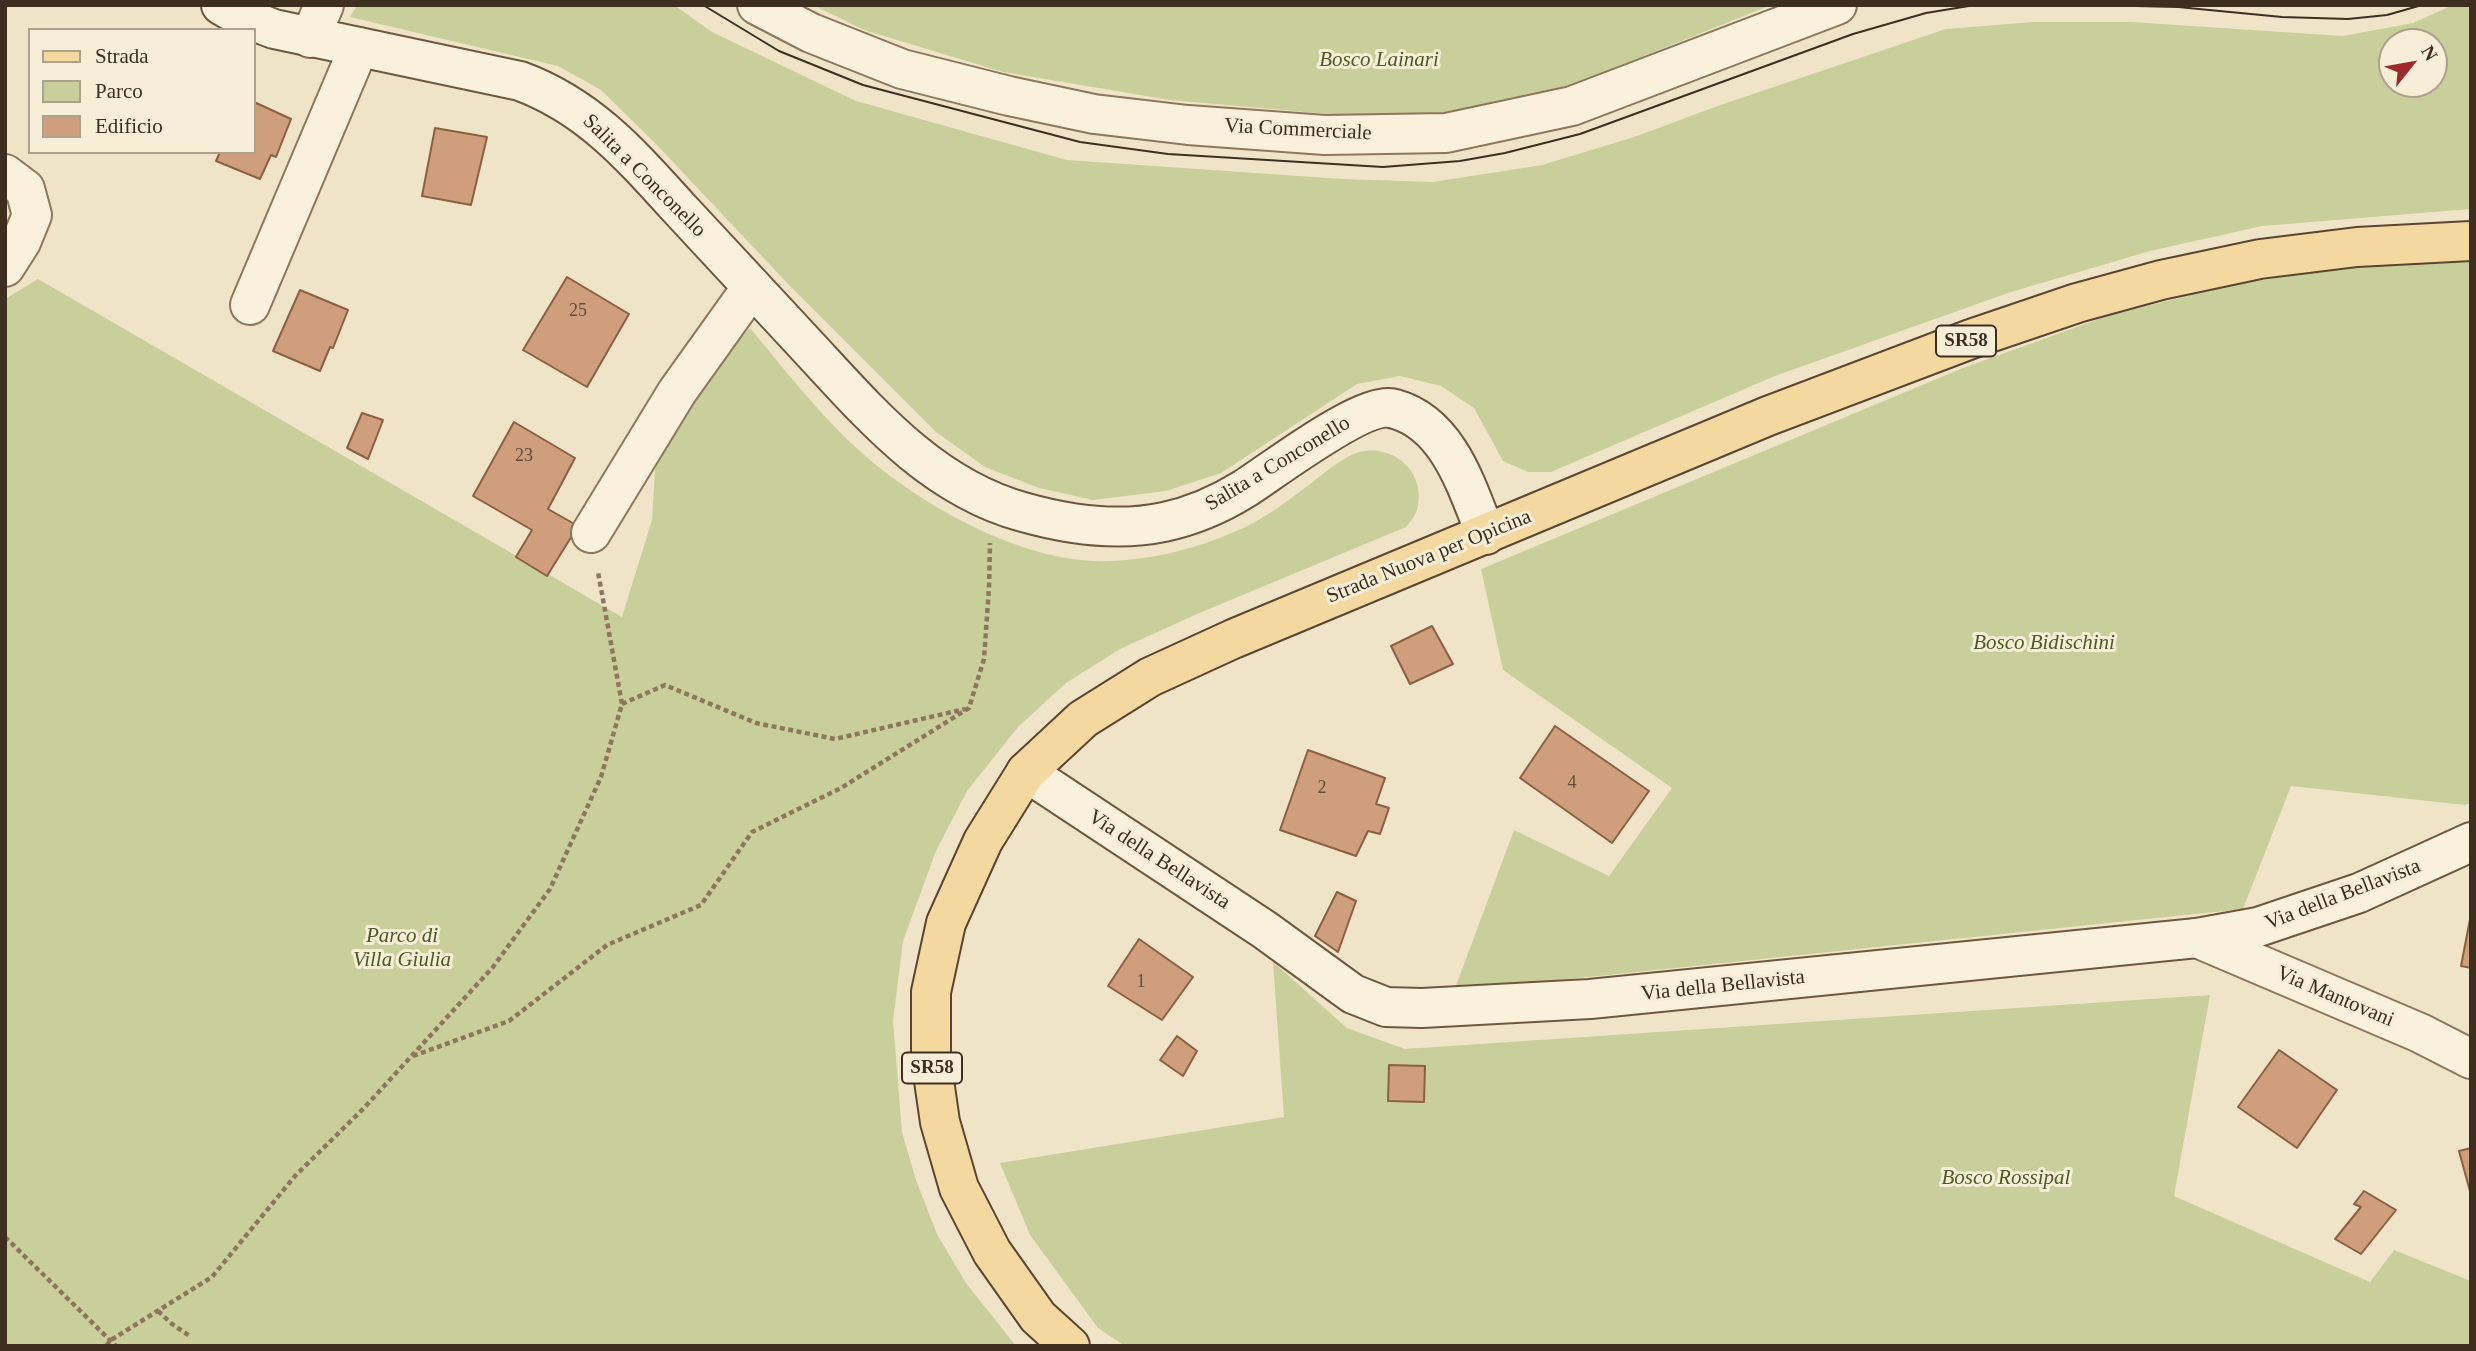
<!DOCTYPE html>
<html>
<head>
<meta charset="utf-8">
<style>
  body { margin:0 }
  #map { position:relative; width:2476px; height:1351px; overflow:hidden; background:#f0e4c8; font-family:Georgia,serif }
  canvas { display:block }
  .frame { position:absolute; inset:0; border:7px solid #3d2e20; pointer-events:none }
  .legend { position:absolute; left:28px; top:28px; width:228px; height:126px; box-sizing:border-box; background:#f7eed8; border:2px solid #ada18e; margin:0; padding:9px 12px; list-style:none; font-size:21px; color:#3d2e20 }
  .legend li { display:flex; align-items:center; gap:14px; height:35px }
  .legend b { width:35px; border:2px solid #ada18e }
  .north { position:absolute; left:2378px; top:28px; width:70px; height:70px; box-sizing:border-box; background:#f7eed8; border:2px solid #ada18e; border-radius:50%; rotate:59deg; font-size:19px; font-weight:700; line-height:28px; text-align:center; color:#3d2e20 }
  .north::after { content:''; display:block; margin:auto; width:24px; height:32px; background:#9e2a2b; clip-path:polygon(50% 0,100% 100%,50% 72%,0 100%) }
</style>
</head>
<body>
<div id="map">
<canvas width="2476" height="1351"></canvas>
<div class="frame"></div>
<ul class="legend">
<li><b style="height:9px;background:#f3d9a0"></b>Strada</li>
<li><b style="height:19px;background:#c9cf9b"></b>Parco</li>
<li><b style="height:19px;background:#cf9f7d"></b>Edificio</li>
</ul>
<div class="north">N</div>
</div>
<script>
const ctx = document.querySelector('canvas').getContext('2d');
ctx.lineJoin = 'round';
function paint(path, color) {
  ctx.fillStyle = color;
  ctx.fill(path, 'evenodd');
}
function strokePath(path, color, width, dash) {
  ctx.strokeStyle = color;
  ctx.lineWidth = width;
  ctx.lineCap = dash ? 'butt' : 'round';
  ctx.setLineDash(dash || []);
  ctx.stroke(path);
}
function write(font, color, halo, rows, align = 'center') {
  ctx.font = font + ' Georgia,serif';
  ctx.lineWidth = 6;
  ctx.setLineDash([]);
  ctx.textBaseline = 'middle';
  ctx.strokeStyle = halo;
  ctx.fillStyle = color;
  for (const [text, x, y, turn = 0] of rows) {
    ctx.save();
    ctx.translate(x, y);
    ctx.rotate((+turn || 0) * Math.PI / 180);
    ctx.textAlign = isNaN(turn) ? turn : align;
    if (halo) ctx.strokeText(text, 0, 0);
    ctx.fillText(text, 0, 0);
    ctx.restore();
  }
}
paint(new Path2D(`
  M 357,5 L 674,5 L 712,32 L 856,101 L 1067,160 L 1343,179 L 1433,182 L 1542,165 L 1634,137 L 1726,103 L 1946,29 L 2034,22 L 2132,22 L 2343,36 L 2413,23 L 2453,5 L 2471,5 L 2471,209 L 2262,226 L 2150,251 L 2011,292 L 1775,376 L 1551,472 L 1528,472 L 1503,461 L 1474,408 L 1441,386 L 1400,376 L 1357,384 L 1221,473 L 1166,491 L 1093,500 L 1039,488 L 985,467 L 936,432 L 788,284 L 657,145 L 601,90 L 558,66 L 350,17 ZM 2392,42 L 2434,42 L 2434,84 L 2392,84 Z
  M 813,5 L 1771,5 L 1562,89 L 1453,112 L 1363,117 L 1170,100 L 1003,72 L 864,30 Z
  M 2471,260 L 2471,803 L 2465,805 L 2291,786 L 2243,909 L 1454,991 L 1514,830 L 1609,876 L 1672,788 L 1503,670 L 1481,569 L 1963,368 L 2110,315 L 2236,284 L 2362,266 Z
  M 38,279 L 622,617 L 652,520 L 655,470 L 666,436 L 701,380 L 750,328 C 786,371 821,417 863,454 C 925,508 1027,565 1111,561 C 1154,559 1195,549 1234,532 C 1264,520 1289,500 1314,481 C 1327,471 1343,457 1359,452 C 1394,443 1427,473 1417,510 C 1415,516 1410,522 1406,527 L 1197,614 L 1120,649 L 1066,683 L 1018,727 L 967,791 L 936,851 L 903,941 L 893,1021 L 902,1132 L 916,1180 L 937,1234 L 966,1283 L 1016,1346 L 5,1346 L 5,299 Z
  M 1273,962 L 1347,1028 L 1405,1049 L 2210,995 L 2174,1196 L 2370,1282 L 2394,1250 L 2471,1281 L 2471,1346 L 1125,1346 L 1098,1328 L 1030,1235 L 1000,1163 L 1284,1117 Z`), '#c9cf9b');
const building = new Path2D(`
  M 254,102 L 291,119 L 276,157 L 271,155 L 260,179 L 216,161 L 220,152 L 254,152 Z
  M 435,128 L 487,137 L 471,205 L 422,196 Z
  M 567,277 L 629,314 L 587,387 L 523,350 Z
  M 300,290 L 348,310 L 333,348 L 330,347 L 320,371 L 273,351 Z
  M 362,413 L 383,420 L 368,459 L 347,448 Z
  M 514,422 L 575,458 L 548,509 L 578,526 L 547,576 L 516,557 L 532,530 L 473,496 Z
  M 1432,626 L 1453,664 L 1410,684 L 1391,646 Z
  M 1555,726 L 1649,791 L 1612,843 L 1520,778 Z
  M 1308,750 L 1385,778 L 1376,804 L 1389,808 L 1380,834 L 1368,831 L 1356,856 L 1280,830 Z
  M 1337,892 L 1356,901 L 1338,952 L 1315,936 Z
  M 2471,914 L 2471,968 L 2461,966 Z
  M 1139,939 L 1193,977 L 1162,1020 L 1108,986 Z
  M 1177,1036 L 1197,1051 L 1183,1076 L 1160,1060 Z
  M 2279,1050 L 2337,1090 L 2297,1148 L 2238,1107 Z
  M 1389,1065 L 1425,1066 L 1424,1102 L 1388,1101 Z
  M 2471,1148 L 2471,1195 L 2459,1151 Z
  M 2364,1191 L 2396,1210 L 2361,1254 L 2335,1239 L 2361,1207 L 2354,1204 Z`);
paint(building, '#cf9f7d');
strokePath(building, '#8d5f41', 2);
const street = new Path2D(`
  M 757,5 L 811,33 L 902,69 L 1009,96 L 1094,114 L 1188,125 L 1325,135 L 1446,133 L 1572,106 L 1837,5
  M 310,38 L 324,5
  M 5,174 L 25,189 L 32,215 L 21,242 L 5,267
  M 250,305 L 359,47
  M 591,533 L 677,392 L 752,287
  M 2197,938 L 2420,1033 L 2471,1059`);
const secondary = new Path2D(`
  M 221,5 L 240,16 L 274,29 L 520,81 C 588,106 630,154 678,207 C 722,254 765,301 809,348 C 871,415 932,487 1023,512 C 1069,525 1117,532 1164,522 C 1192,516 1220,504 1244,489 C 1273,471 1365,399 1395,409 C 1449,424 1467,488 1486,535
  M 1026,772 L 1265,930 L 1353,994 L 1386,1007 L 1422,1008 L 1590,999 L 2197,938 L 2258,927 L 2359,893 L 2471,842`);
const primary = new Path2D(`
  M 1070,1346 L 1038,1317 L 992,1252 L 959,1188 L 940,1122 L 931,1060 L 931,992 L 946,923 L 983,841 L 1026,772 L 1083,719 L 1150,677 L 1233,639 L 1768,416 L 1971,339 L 2077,303 L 2161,280 L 2260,259 L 2357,247 L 2471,241`);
strokePath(street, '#8d765c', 42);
strokePath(secondary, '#6f573f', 42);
strokePath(primary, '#5b4430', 42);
strokePath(new Path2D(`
  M 622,704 L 665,685 L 756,723 L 835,739 L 965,709
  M 413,1056 L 509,1021 L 607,945 L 701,905 L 752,832 L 841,788 L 969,708 L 984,659 L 989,588 L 990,543
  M 5,1237 L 116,1346
  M 158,1311 L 172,1324 L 190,1336
  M 106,1346 L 111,1340 L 212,1277 L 295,1176 L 364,1108 L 493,967 L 550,889 L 601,777 L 622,704 L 598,572`), '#8d765c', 4.5, [5, 3.5]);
strokePath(street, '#faf1dc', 38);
strokePath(secondary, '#faf1dc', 38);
strokePath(primary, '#f3d9a0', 38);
strokePath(new Path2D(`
  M 703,5 L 779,51 L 863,85 L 1080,142 L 1168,154 L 1383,167 L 1460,161 L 1505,153 L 1580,134 L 1853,34 L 1926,13 L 1975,5
  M 2093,5 L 2178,7 L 2282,17 L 2348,19 L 2387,15 L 2422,5`), '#3d2e20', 2);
write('18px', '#624a37', null, [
  ["25",578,311],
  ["23",524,456],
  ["4",1572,783],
  ["2",1322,788],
  ["1",1141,982]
]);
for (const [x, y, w] of [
  [1966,341,60],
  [932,1068,60]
]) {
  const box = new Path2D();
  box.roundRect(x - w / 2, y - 15.5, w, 31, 5);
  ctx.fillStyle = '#f7eed8';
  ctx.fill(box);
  strokePath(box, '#3d2e20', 2);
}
write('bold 19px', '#3d2e20', null, [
  ["SR58",1966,341],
  ["SR58",932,1068]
]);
write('italic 21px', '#4d5a26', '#f7eed8', [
  ["Bosco Lainari",1379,60],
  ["Bosco Bidischini",2044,643],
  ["Parco di",402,936],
  ["Villa Giulia",402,960],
  ["Bosco Rossipal",2006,1178]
]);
write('21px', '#3d2e20', '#f7eed8', [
  ["Via Commerciale",1298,130,3],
  ["Salita a Conconello",644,176,45],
  ["Salita a Conconello",1278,464,-31],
  ["Strada Nuova per Opicina",1429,557,-22],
  ["Via della Bellavista",1159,860,33],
  ["Via della Bellavista",2343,895,-21],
  ["Via della Bellavista",1723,986,-6],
  ["Via Mantovani",2335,997,23]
]);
</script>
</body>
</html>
